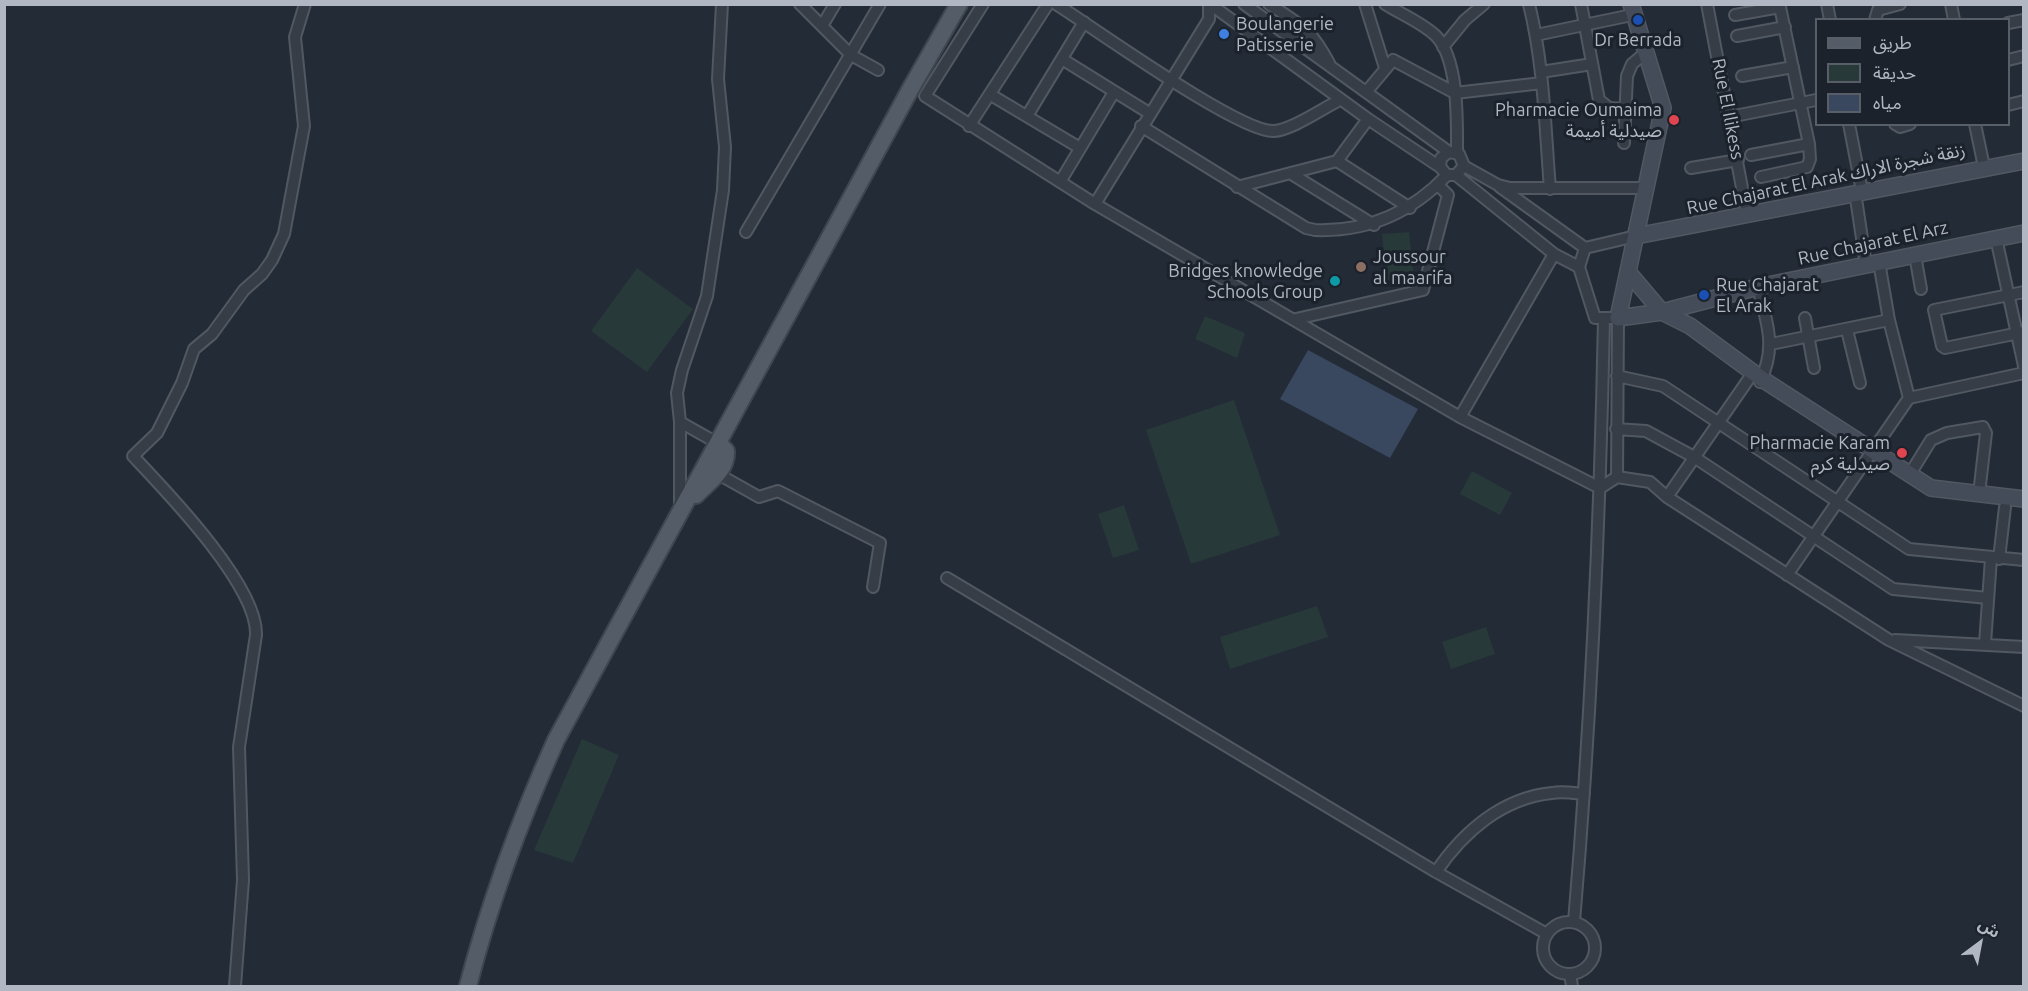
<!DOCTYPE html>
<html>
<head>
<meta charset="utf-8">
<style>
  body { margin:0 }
  #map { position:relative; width:2028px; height:991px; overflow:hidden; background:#232b36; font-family:Ubuntu,"Noto Sans Arabic",sans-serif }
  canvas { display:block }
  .frame { position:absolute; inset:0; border:6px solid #b1b8c3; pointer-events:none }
  .legend { position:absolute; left:1815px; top:18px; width:195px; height:108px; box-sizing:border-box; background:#1b222b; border:2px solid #575e68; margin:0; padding:8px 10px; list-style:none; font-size:18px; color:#b1b8c3 }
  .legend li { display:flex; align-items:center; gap:12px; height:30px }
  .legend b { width:30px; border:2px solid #575e68 }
  .north { position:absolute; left:1950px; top:913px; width:60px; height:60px; -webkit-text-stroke:4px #1b222b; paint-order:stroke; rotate:32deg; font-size:16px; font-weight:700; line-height:24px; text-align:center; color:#b1b8c3 }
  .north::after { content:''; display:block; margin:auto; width:21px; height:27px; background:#b1b8c3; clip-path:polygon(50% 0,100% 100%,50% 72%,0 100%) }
</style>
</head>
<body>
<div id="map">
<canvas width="2028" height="991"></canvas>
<div class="frame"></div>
<ul class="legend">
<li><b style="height:8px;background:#545c67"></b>طريق</li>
<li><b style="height:16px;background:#273939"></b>حديقة</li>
<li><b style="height:16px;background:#39485e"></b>مياه</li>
</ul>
<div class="north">ش</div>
</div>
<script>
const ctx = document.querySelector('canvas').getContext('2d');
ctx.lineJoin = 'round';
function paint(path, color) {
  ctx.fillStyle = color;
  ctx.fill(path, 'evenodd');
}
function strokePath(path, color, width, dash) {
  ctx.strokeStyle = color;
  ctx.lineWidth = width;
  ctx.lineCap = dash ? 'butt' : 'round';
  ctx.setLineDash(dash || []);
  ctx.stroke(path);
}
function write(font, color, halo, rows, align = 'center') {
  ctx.font = font + ' Ubuntu,"Noto Sans Arabic",sans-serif';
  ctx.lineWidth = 6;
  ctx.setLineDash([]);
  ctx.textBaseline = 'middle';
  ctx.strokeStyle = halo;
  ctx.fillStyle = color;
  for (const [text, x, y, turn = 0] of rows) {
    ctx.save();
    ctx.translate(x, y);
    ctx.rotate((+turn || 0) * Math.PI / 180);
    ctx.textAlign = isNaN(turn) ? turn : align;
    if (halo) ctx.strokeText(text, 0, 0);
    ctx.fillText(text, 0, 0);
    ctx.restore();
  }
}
paint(new Path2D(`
  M 1409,232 L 1414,278 L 1387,281 L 1382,234 Z
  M 637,268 L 693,309 L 647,372 L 591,331 Z
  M 1205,316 L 1245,333 L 1237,358 L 1195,339 Z
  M 1234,400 L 1280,535 L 1191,564 L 1146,430 Z
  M 1472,471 L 1512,493 L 1500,515 L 1460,494 Z
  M 1124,505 L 1139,550 L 1113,558 L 1098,514 Z
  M 1317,606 L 1328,637 L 1230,669 L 1220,637 Z
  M 1486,627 L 1495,654 L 1451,669 L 1442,642 Z
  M 582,739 L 619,755 L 573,863 L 534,850 Z`), '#273939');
paint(new Path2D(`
  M 1308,350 L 1418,409 L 1390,458 L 1280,399 Z`), '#39485e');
const street = new Path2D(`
  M 800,4 L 851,55 L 878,70
  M 983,4 L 925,96 L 1095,204 L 1460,417 L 1600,488 L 1617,477 L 1618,318 L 1595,318 L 1579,267 L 1554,254 L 1456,175
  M 1056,4 C 1094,28 1240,133 1274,131 C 1292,130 1323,108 1340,100
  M 1210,4 L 1368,119 L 1440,167
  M 1244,4 L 1449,152 L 1459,154 L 1464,166 L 1456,175 L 1447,175 L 1440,167 L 1441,158 L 1449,152
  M 1269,4 C 1302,26 1310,28 1329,63
  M 1365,4 L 1385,68
  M 1385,4 C 1401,14 1423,23 1436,36 C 1459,60 1457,122 1457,153
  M 1529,4 C 1544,65 1545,127 1550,189
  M 1581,4 L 1599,100 L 1609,108 L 1625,109
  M 1707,4 L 1747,214
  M 1827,4 L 1830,20
  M 1951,4 L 1954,20
  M 1735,15 L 1780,7 L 1809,144 L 1810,159 L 1807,167 L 1761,177
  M 1875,20 L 1878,10 L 1900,4
  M 2008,23 L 2024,20
  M 822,26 L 835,4
  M 1536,35 L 1632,15
  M 1737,36 L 1785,27
  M 1443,47 L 1465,20 L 1484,4
  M 1062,59 L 1149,113
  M 2008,60 L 2024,56
  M 1541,72 L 1592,64
  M 1742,76 L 1793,67
  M 1367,91 L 1393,60 L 1455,93 L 1542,83
  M 991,95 L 1080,148
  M 2008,105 L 2024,101
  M 1027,116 L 1084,22
  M 1729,117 L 1816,100
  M 1849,124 L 1862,191
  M 1895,124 L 1900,127 L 1910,124
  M 1975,124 L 1984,167
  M 969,126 L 1048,4
  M 1141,126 L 1306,228 L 1315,230 C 1368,232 1411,213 1447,175
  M 1624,143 L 1627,76 L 1632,64 L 1645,53
  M 1751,155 L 1809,144
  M 1337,161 L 1410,208
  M 1464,166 L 1498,185 L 1510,188 L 1644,188
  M 1691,168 L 1738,160
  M 1290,173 L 1374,225
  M 1060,182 L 1114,92
  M 1237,187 L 1337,161 L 1368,119
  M 1500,187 L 1585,248
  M 1855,192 L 1866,265
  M 1095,204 L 1209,19 L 1209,4
  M 746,232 L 880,4
  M 1996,238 L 2024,366
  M 1915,255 L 1921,289
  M 1879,262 L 1889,320 L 1909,398
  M 1579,267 L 1585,248 L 1636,236
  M 1758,287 C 1767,323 1777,347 1760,382
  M 2024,292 L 1934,310 L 1942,346 L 1945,348 L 2024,332
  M 1805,318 L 1814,368
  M 1296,319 L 1423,290 L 1448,195 L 1438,185
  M 1847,330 L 1860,383
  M 1771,344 L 1889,320
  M 1617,376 L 1663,386 L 1909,549 L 2024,560
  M 1460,417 L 1554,254
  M 680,422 L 719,444
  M 1616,429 L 1646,431 L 1694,457 L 1893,589 L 1988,598
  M 718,474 L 759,497 L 778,491 L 880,543 L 873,587
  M 1910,474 L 1931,440 L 1947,433 L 1983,427 L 1986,433 L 1979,494
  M 1617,477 L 1650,482 L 1667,497 L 1889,640 L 2024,706
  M 1667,497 L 1748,380
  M 680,507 L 680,422 L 677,393 L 682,370 L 707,296 L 723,190 L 725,147 L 718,79 L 722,4
  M 1999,559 L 2005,507
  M 1787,575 L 1909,398 L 2024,373
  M 947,578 L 1436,872 L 1547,934
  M 1895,640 L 2024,647
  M 1985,644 L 1991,558
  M 1436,872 C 1463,832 1502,798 1552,793 C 1562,791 1574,793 1584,794
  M1543 948a26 26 0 1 1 52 0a26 26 0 1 1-52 0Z
  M 1574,922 C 1591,722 1600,521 1604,319
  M 1570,974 L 1572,986
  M 235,986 L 243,880 L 239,747 L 256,635 C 258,586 167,492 133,456 L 157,433 L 182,383 L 194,349 L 212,334 L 244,290 L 262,274 L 272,260 L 284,234 L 304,126 L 295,37 L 305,4`);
const secondary = new Path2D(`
  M 1631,4 L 1663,108 L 1618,318 L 1662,312 L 1758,287 L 2024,233
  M 1636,236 L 2024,161
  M 1629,273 L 1662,312 L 1690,326 L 1762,379 L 1931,488 L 2024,499`);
const primary = new Path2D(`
  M 696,495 C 708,482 727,471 726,451 L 719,444
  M 468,986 C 490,901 520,820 556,740 L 911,88 L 959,4`);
strokePath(street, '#515861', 14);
strokePath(secondary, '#515861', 18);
strokePath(primary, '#3f4650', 20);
strokePath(street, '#363d47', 10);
strokePath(secondary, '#444c59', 15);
strokePath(primary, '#545c67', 16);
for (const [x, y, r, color] of [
  [1638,20,6,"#1a4fb4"],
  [1224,34,6,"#3f7fe0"],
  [1674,120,6,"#e0444e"],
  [1361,267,6,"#8d6e63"],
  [1335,281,6,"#0f9aa8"],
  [1704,295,6,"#1a4fb4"],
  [1902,453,6,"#e0444e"]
]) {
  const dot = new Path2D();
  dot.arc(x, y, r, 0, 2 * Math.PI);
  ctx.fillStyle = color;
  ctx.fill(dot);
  strokePath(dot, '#1b222b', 2);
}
write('18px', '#b1b8c3', '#1b222b', [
  ["Boulangerie",1236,24],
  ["Patisserie",1236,45],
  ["Dr Berrada",1638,40,"center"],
  ["Pharmacie Oumaima",1662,110,"right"],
  ["صيدلية أميمة",1662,131,"right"],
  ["Joussour",1373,257],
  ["al maarifa",1373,278],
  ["Bridges knowledge",1323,271,"right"],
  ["Schools Group",1323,292,"right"],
  ["Rue Chajarat",1716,285],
  ["El Arak",1716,306],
  ["Pharmacie Karam",1890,443,"right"],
  ["صيدلية كرم",1890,464,"right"]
], 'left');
write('18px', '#b1b8c3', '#1b222b', [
  ["Rue El Ilikess",1728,109,79],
  ["Rue Chajarat El Arak زنقة شجرة الاراك",1826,179,-12],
  ["Rue Chajarat El Arz",1873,243,-12]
]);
</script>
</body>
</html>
